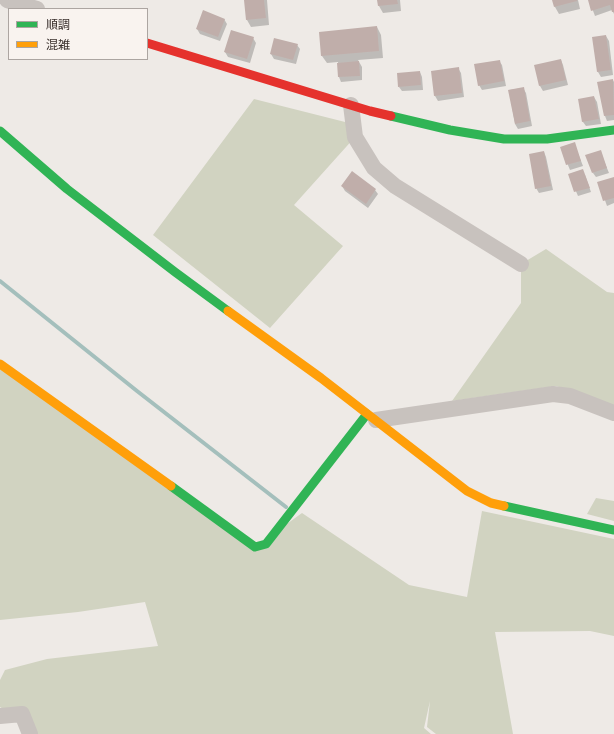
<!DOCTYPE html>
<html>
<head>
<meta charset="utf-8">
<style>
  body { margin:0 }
  #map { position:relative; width:614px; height:734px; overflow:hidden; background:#eeeae6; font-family:"Nunito Sans","Noto Sans JP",sans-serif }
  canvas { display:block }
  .legend { position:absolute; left:8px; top:8px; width:140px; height:52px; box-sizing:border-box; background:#f9f3ef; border:1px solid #aca5a1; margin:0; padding:5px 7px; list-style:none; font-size:12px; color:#392f2c }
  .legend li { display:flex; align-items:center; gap:8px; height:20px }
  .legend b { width:20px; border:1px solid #aca5a1 }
</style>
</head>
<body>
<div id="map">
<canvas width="614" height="734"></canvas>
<ul class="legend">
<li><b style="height:5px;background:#30b455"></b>順調</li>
<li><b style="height:5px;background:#ff9f0a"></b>混雑</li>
</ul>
</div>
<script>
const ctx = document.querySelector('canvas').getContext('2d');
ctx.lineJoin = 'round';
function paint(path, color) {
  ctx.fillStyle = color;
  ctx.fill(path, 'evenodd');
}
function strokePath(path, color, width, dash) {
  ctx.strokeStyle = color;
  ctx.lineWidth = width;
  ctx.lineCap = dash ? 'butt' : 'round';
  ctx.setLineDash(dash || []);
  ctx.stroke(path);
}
paint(new Path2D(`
  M 254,99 L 353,124 L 355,137 L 294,205 L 343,246 L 270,328 L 153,235 Z
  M 546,249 L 607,292 L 614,293 L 614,406 L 556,386 L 452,401 L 521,303 L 521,264 Z
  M 0,364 L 255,547 L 302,513 L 409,585 L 467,597 L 482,511 L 614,539 L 614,636 L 590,631 L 495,632 L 513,734 L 436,734 L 427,727 L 430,701 L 424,728 L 431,734 L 30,734 L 25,723 L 0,707 L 0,680 L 5,670 L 47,659 L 158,646 L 145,602 L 78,612 L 0,620 Z
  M 596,498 L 614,501 L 614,521 L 587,514 Z`), '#d1d3c1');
paint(new Path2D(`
  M 245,0 L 267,0 L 269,25 L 251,27 L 247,20 Z
  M 378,0 L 400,0 L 401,11 L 383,13 L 379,6 Z
  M 553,0 L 578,0 L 580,9 L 559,14 L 555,7 Z
  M 589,0 L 614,0 L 614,14 L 612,10 L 595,16 Z
  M 224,19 L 227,24 L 220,41 L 200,34 L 197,29 Z
  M 377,27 L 381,35 L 383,58 L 358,60 L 362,67 L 362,80 L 341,82 L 339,77 L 338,62 L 327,63 L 322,56 L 320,33 Z
  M 606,36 L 609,41 L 613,75 L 601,77 L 598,72 L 594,38 Z
  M 253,38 L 256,43 L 250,63 L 228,57 L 225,52 Z
  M 297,45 L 300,49 L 296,64 L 274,59 L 271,54 Z
  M 561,60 L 563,65 L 568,85 L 543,91 L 540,86 L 535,66 Z
  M 499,61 L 502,65 L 506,86 L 482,90 L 479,85 Z
  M 458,68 L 461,73 L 464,97 L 438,101 L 435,96 L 432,72 Z
  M 420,72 L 422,77 L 423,90 L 402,91 L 399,87 Z
  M 613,80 L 614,82 L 614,120 L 607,121 L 605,116 L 598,83 Z
  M 523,88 L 526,93 L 532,126 L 518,129 L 515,124 L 509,90 Z
  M 594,97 L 597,102 L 601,124 L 586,126 L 583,122 L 580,100 Z
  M 574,143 L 583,166 L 570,170 L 561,148 Z
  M 600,151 L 609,173 L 596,177 L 593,173 Z
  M 544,152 L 546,157 L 553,190 L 539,193 L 536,188 Z
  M 569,175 L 585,175 L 591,192 L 578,196 Z
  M 614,178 L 614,203 L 607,206 L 599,183 Z
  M 342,186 L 375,190 L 378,194 L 368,208 L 345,191 Z`), '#0003');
strokePath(new Path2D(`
  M 0,281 L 137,391 L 286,507`), '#a4bfbc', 4);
paint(new Path2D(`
  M 244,0 L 264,0 L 266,18 L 246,20 Z
  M 377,0 L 397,0 L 398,4 L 378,6 Z
  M 552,0 L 577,0 L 577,1 L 554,7 Z
  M 588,0 L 614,0 L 614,12 L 612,12 L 610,5 L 591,11 Z
  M 203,10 L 225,19 L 218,37 L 196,29 Z
  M 377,26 L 379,51 L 321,56 L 319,32 Z
  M 231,30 L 254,37 L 247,59 L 224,52 Z
  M 606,35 L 611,70 L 597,72 L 592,37 Z
  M 274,38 L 298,44 L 293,60 L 270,54 Z
  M 561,59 L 566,80 L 539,86 L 534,65 Z
  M 500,60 L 504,81 L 478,86 L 474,64 Z
  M 359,61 L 360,76 L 338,77 L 337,63 Z
  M 459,67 L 462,93 L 434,96 L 431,71 Z
  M 420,71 L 421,85 L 398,87 L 397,73 Z
  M 613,79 L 614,115 L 604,116 L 597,82 Z
  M 524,87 L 530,121 L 515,124 L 508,90 Z
  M 594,96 L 599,119 L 582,122 L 578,99 Z
  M 575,142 L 581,161 L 566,165 L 560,147 Z
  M 601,150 L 607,168 L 592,173 L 585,155 Z
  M 544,151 L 551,186 L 535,189 L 529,154 Z
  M 583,169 L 590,188 L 574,192 L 568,174 Z
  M 352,171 L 376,189 L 366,204 L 341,186 Z
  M 614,177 L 614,198 L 603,201 L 597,182 Z`), '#c0aeaa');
strokePath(new Path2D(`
  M 7,0 L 37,9
  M 351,105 L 355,137 L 374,168 L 395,186 L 521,264
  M 376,420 L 553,394 L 570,396 L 614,413
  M 0,716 L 22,714 L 30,734`), '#c8c2be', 16);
strokePath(new Path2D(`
  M 391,116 L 450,130 L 504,139 L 547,139 L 614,130
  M 0,131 L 67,189 L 175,272 L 228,311
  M 171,486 L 255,547 L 266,544 L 367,414
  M 504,506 L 614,530`), '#30b455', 9);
strokePath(new Path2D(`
  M 228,311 L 321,378 L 467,491 L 491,503 L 504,506
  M 0,364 L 171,486`), '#ff9f0a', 9);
strokePath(new Path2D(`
  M 147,43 L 370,111 L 391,116`), '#e5322d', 9);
</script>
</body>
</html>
